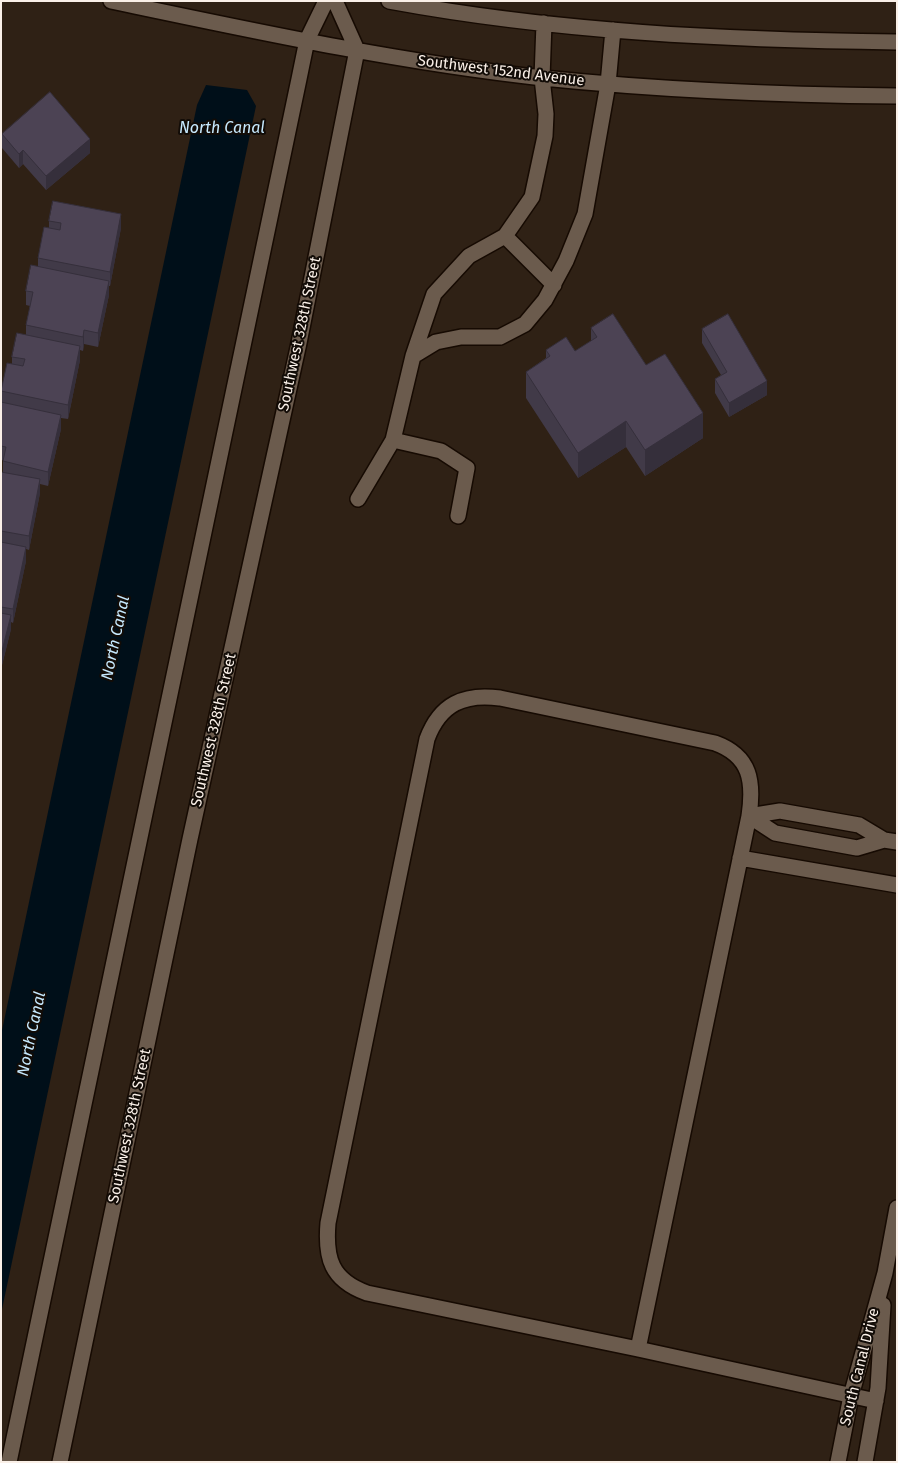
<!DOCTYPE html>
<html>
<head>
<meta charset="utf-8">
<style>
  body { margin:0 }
  #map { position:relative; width:898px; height:1463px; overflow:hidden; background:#2f2115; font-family:"Fira Sans",sans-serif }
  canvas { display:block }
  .frame { position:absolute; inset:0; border:2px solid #faf0e8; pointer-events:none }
</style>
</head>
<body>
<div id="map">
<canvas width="898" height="1463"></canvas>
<div class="frame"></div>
</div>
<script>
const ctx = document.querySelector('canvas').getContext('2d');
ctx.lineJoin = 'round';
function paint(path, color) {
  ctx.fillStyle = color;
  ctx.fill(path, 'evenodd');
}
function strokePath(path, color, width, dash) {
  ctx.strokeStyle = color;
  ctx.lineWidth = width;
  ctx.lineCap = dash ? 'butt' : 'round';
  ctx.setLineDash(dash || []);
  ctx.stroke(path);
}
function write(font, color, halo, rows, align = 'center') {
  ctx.font = font + ' "Fira Sans",sans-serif';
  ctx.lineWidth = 4;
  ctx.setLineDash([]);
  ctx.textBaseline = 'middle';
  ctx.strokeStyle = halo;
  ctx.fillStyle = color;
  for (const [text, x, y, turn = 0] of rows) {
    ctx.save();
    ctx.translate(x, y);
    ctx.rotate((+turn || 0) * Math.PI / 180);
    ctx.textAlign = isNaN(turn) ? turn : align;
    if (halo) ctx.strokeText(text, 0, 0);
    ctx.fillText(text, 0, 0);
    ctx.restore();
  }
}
paint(new Path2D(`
  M 206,85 L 247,90 L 256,106 L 1,1314 L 1,1035 L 197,105 Z`), '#000f19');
const minor = new Path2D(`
  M 111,1 C 254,31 397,62 543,78 C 660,90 778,95 897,96
  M 389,1 C 557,32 727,40 897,42
  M 505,236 L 554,285
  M 413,356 L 436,342 L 461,337 L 500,337 L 525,324 L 545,300 L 566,261 L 585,214 L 608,84 L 613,30
  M 393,440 L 441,451 L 467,468 L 458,516
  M 358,499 L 393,440 L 413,356 L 434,294 L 469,256 L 505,236 L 532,197 L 545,136 L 546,114 L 542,78 L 544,23
  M 749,816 L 780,811 L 859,825 L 884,840 L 897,842
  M 749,816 L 775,833 L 857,848 L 884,840
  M 740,858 L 897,885
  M 638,1349 L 749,816 C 754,782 751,756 715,743 L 500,698 C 464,693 440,704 427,739 L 328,1223 C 325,1258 331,1280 367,1293 L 638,1349 L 876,1401
  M 9,1462 L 299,79 L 307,40 L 326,1
  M 60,1462 L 190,839 L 299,343 L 357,50 L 335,1
  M 838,1462 L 851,1396 L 885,1273 L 897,1208
  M 865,1462 L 878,1388 L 883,1305`);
strokePath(minor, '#160a02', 18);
strokePath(minor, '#6b5b4d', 15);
paint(new Path2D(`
  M 2,134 L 90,153 L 46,190 L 23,164 L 19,168 L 2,148 Z
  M 49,221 L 121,228 L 110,286 L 109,286 L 109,295 L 98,347 L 84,344 L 83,351 L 80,350 L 80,360 L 68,419 L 61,418 L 61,429 L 48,486 L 40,484 L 40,493 L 29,550 L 26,549 L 26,561 L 13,623 L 11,622 L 11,629 L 1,669 L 1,472 L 3,472 L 3,460 L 1,460 L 1,388 L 12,364 L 12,357 L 26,335 L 26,325 L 30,306 L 26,305 L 26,291 L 38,267 L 38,258 L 49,228 Z
  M 591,328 L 646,365 L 703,438 L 645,476 L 626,447 L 578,478 L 526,398 L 526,372 L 546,358 L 546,350 L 575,351 L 591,341 Z
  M 702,329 L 767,395 L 729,417 L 715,393 L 715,379 L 721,375 L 702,343 Z`), '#413a48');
paint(new Path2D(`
  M 90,139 L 90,153 L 46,190 L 46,176 Z
  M 23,150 L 23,164 L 19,168 L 19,154 Z
  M 121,214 L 121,228 L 110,286 L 110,272 Z
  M 109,281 L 109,295 L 98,347 L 98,333 Z
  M 84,330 L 84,344 L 83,351 L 83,337 Z
  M 80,346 L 80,360 L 68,419 L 68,405 Z
  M 767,381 L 767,395 L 729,417 L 729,403 Z
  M 703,413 L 703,438 L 645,476 L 645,450 Z
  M 61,415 L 61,429 L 48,486 L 48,472 Z
  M 626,421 L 626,447 L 578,478 L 578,453 Z
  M 40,479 L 40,493 L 29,550 L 29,536 Z
  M 26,547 L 26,561 L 13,623 L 13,609 Z
  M 11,615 L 11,629 L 1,669 L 1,655 Z`), '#352f3b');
const building = new Path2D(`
  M 50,92 L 90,139 L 46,176 L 23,150 L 19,154 L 2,134 Z
  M 53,201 L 121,214 L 110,272 L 38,258 L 44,227 L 60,230 L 61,223 L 49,221 Z
  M 31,265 L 109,281 L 98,333 L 84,330 L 83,337 L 26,325 L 33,292 L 26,291 Z
  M 613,314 L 646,365 L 665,354 L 703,413 L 645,450 L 626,421 L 578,453 L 526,372 L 550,356 L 546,350 L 566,337 L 575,351 L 597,337 L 591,328 Z
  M 728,314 L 767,381 L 729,403 L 715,379 L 727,372 L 702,329 Z
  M 17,333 L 80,346 L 68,405 L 1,391 L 7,363 L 23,366 L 25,359 L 12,357 Z
  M 1,402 L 61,415 L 48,472 L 3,461 L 6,447 L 1,446 Z
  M 1,472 L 40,479 L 29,536 L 1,531 Z
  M 1,542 L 26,547 L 13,609 L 1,607 Z
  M 1,613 L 11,615 L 1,655 Z`);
paint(building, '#4c4354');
strokePath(building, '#352f3b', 1);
write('15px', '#faf0e8', '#120c07', [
  ["Southwest 152nd Avenue",501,71,7],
  ["Southwest 328th Street",300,334,-78],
  ["Southwest 328th Street",214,730,-77],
  ["Southwest 328th Street",130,1126,-78],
  ["South Canal Drive",860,1367,-76]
]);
write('italic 16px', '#c7eaff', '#120c07', [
  ["North Canal",222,129],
  ["North Canal",116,638,-78],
  ["North Canal",32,1034,-78]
]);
</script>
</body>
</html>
